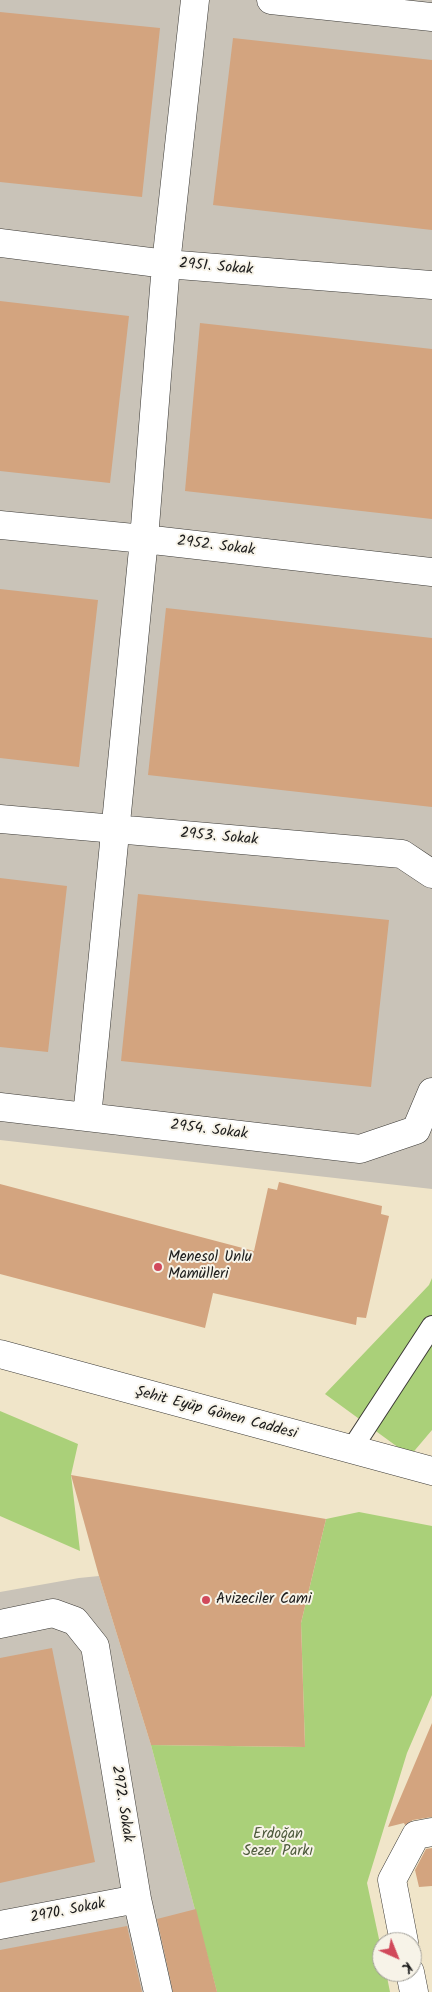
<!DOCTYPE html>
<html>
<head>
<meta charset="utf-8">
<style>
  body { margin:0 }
  #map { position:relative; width:432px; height:1992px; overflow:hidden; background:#f0e5c9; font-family:Kalam,sans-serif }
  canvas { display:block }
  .north { position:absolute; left:372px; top:1932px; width:50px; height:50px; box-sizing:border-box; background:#f7f3e8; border:1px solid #9f9d96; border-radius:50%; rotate:136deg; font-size:14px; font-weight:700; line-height:20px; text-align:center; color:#1c1c1c }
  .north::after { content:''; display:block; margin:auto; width:18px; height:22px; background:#d1495b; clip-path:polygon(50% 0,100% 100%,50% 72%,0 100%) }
</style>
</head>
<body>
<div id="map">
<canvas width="432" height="1992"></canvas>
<div class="north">K</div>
</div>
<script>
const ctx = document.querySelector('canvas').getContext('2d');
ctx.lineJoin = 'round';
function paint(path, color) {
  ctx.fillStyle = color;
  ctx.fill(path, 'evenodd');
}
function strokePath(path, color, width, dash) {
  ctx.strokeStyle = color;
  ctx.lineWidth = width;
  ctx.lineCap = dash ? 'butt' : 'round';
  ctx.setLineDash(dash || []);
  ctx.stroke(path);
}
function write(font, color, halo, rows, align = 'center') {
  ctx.font = font + ' Kalam,sans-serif';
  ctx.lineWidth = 4;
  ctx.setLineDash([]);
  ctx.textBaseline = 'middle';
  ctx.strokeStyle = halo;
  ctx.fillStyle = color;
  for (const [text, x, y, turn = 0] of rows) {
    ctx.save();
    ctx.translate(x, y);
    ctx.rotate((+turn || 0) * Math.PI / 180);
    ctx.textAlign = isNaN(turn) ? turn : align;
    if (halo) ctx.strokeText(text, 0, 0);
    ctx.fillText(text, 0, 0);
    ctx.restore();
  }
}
paint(new Path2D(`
  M 0,0 L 432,0 L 432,1189 L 0,1140 Z
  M 99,1576 L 151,1745 L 217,1992 L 0,1992 L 0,1592 L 79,1578 Z`), '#c9c3b8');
paint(new Path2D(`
  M 432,1278 L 432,1430 L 410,1456 L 325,1394 L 429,1285 Z
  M 0,1411 L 78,1444 L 71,1475 L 80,1551 L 0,1516 Z
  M 359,1512 L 432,1526 L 432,1695 L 407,1753 L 367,1883 L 382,1953 L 382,1972 L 386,1972 L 390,1992 L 217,1992 L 151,1745 L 305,1747 L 301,1623 L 326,1519 Z`), '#aad079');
paint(new Path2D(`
  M 0,12 L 160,28 L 142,197 L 0,182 Z
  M 233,38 L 432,60 L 432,230 L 213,205 Z
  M 0,301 L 129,316 L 110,483 L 0,471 Z
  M 200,323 L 432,349 L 432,519 L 185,491 Z
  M 0,589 L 98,600 L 79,767 L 0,758 Z
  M 166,608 L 432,638 L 432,807 L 148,775 Z
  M 0,878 L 67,886 L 48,1052 L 0,1047 Z
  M 138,894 L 389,920 L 371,1087 L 121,1061 Z
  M 279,1182 L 382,1206 L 381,1214 L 389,1216 L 366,1318 L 357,1317 L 356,1325 L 213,1293 L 205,1328 L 0,1274 L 0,1184 L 254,1251 L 268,1188 L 277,1190 Z
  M 71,1475 L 326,1519 L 301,1623 L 305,1747 L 151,1745 L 99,1576 Z
  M 52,1648 L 95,1862 L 0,1883 L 0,1658 Z
  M 432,1723 L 432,1817 L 413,1820 L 405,1825 L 404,1823 L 388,1827 Z
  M 432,1848 L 432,1886 L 419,1887 L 415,1870 L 426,1849 Z
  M 196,1909 L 217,1992 L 173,1992 L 157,1919 Z
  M 127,1926 L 142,1992 L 0,1992 L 0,1950 Z`), '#d3a47f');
const service = new Path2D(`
  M 351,1450 L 432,1326`);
const minor = new Path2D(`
  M 271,0 L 432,17
  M 0,243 L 166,264 L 432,285
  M 0,525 L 144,539 L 432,572
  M 0,819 L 402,854 L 432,874
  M 0,1107 L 360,1149 L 416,1130 L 432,1092
  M 87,1117 L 144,539 L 166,264 L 195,0
  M 0,1624 L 53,1613 L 75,1621 L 95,1646 L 137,1899 L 158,1992
  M 0,1925 L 137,1899
  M 404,1942 L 392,1880 L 416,1835 L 432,1832
  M 410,1972 L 414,1992`);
const secondary = new Path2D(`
  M 0,1354 L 432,1471`);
strokePath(service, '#3c3a36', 22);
strokePath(minor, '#3c3a36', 29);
strokePath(secondary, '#3c3a36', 29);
strokePath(service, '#fff', 20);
strokePath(minor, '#fff', 28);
strokePath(secondary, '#fff', 28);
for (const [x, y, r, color] of [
  [158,1267,5,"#d1495b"],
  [206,1600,5,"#d1495b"]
]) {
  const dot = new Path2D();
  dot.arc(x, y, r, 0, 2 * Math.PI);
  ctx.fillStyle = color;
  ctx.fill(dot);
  strokePath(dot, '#f7f3e8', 2);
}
write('15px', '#1c1c1c', '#f7f3e8', [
  ["2951. Sokak",216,268,5],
  ["2952. Sokak",216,547,7],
  ["2953. Sokak",219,838,5],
  ["2954. Sokak",209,1131,7],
  ["Şehit Eyüp Gönen Caddesi",216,1414,15],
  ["2972. Sokak",121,1804,81],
  ["2970. Sokak",68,1912,-11]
]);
write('15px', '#1c1c1c', '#f7f3e8', [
  ["Menesol Unlu",168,1258],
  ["Mamülleri",168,1275],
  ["Avizeciler Cami",216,1600]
], 'left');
write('15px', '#4e5b3d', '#f7f3e8', [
  ["Erdoğan",278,1835],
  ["Sezer Parkı",278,1852]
]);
</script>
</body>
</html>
